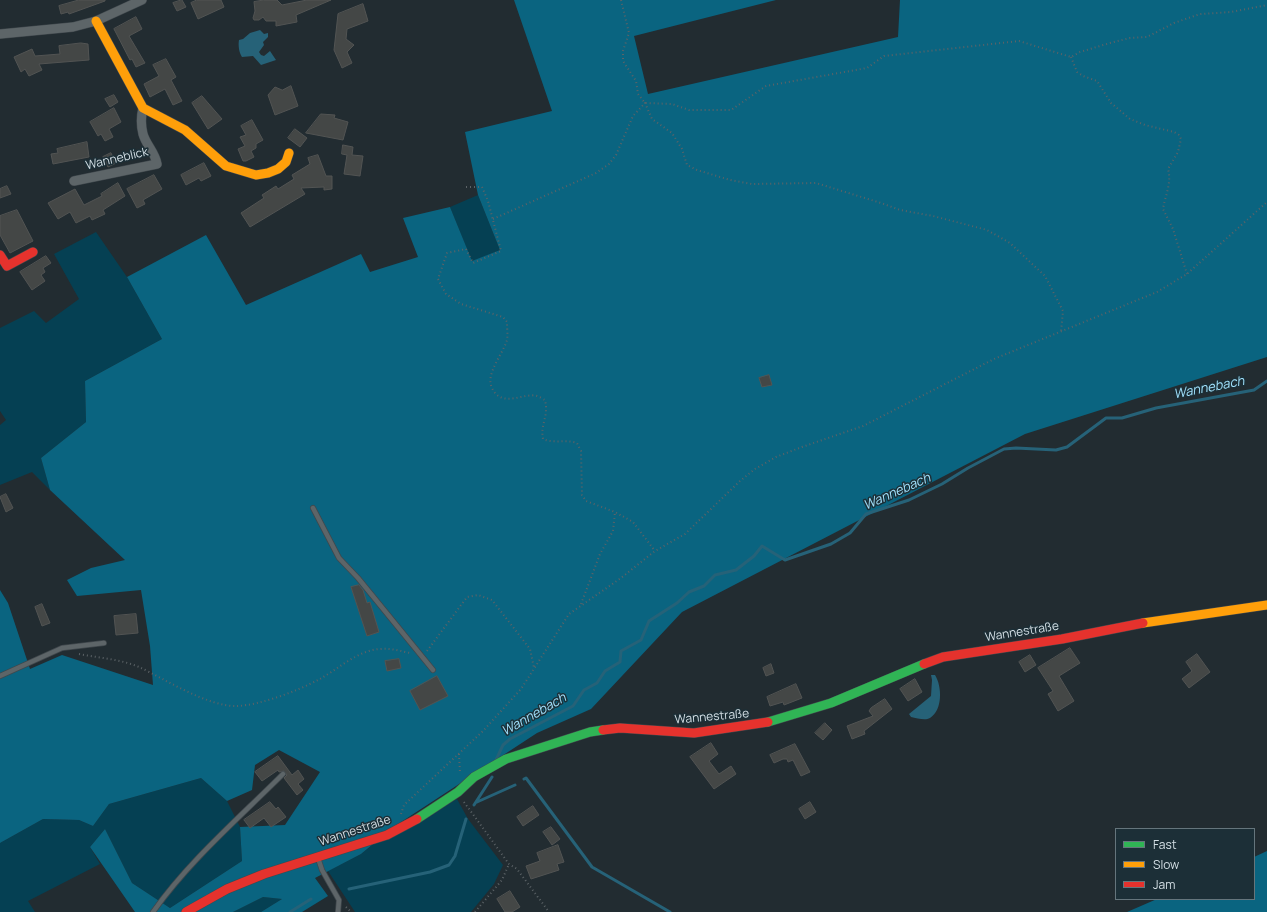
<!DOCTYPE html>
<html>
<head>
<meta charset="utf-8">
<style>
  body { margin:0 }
  #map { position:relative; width:1267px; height:912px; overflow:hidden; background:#222c31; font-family:Manrope,sans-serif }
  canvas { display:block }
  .legend { position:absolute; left:1115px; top:828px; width:140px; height:72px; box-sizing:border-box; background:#1c2f37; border:1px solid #65757c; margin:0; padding:5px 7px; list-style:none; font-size:12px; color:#d3dee4 }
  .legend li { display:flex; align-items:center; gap:8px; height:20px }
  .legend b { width:20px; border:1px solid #65757c }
</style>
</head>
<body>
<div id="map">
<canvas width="1267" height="912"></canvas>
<ul class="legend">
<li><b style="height:5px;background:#30b455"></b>Fast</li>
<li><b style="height:5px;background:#ff9f0a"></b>Slow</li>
<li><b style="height:5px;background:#e5322d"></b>Jam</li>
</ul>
</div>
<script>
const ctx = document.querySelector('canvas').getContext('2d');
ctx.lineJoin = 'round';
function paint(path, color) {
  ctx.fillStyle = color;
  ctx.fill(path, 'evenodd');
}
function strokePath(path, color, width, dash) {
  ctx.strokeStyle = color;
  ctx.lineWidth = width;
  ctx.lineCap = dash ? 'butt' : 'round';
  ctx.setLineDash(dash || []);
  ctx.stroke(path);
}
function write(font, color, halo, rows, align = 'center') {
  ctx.font = font + ' Manrope,sans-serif';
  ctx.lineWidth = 3;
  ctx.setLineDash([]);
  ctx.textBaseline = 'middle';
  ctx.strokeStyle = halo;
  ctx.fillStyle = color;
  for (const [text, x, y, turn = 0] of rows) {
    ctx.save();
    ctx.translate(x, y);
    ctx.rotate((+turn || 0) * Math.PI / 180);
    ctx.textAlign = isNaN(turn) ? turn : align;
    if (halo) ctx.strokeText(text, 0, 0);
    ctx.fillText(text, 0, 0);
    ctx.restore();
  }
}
paint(new Path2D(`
  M 478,195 L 500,250 L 472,262 L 450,207 Z
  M 96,232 L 127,277 L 162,339 L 85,381 L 86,422 L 41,458 L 50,490 L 32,472 L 0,485 L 0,425 L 6,420 L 0,411 L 0,328 L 34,311 L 46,323 L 79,299 L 54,254 Z
  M 201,778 L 227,801 L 240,827 L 242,861 L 170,908 L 132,883 L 105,829 L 90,847 L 100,864 L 28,901 L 35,912 L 0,912 L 0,843 L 43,819 L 79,820 L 93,826 L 109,804 Z
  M 457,799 L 468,819 L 503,865 L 494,884 L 471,912 L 355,912 L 328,871 L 361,854 L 376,842 Z
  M 263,897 L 282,899 L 261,912 L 233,912 Z`), '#054053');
paint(new Path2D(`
  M 514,0 L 776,0 L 634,36 L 648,94 L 898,37 L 900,0 L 1267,0 L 1267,357 L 1025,434 L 682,612 L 591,709 L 537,733 L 395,826 L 361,854 L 315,878 L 328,896 L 302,912 L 261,912 L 282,899 L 263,897 L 233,912 L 135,912 L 90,847 L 105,829 L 132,883 L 170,908 L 242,861 L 240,827 L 285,825 L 320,772 L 279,750 L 255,765 L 252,790 L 227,801 L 201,778 L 109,804 L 93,826 L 79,820 L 43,819 L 0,843 L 0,590 L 8,603 L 30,669 L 62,655 L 153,685 L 150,646 L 141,590 L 77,596 L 67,580 L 91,568 L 125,560 L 50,490 L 41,458 L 86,422 L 85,381 L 162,339 L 127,277 L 206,235 L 246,305 L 361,254 L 370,272 L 418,257 L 403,218 L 450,207 L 472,261 L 500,250 L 478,195 L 465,132 L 552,111 Z
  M 1267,851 L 1267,912 L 1127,912 L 1157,899 L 1254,899 L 1254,857 Z`), '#0a6480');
paint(new Path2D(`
  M 260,30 L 264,34 L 268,33 L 268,37 L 263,42 L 264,45 L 259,52 L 261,55 L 264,56 L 270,51 L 276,60 L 261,65 L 253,56 L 242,57 C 239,53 238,45 239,40 L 243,39 L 250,33 Z
  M 931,675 L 935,675 C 942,686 943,710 930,718 C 925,721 917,718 911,717 L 909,714 L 931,696 L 932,680 Z`), '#266278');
strokePath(new Path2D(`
  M 496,760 L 503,745 L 510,739 L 573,706 L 584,690 L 597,683 L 605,671 L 620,662 L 621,651 L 641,640 L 649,621 L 677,603 L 689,592 L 704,586 L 715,575 L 736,570 L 754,556 L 762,546 L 785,560 L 831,544 L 850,533 L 866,514 L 909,500 L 942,484 L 968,468 L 1004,449 L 1016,448 L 1056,450 L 1067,447 L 1106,418 L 1122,418 L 1156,408 L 1254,390 L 1267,381
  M 524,779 L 526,778 L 592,867 L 670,912
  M 477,802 L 515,785
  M 474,805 L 492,777
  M 349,889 L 430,872 L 449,865 L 455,856 L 466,819
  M 290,912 L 311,899`), '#266278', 3);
const building = new Path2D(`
  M 79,0 L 105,0 L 105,1 L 69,14 L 68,12 L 61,14 L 59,6 Z
  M 182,0 L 186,7 L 177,11 L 173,3 Z
  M 197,0 L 221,0 L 224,7 L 198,19 L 191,3 Z
  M 264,0 L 277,0 L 282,5 L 307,0 L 331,0 L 296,15 L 297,22 L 276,26 L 276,21 L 266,21 L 263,17 L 259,20 L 254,20 L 253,18 L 255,11 L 254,2 Z
  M 363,4 L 368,21 L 347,29 L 346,39 L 354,45 L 347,52 L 352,63 L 342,68 L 334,50 L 338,14 Z
  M 136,17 L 142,29 L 129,36 L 145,63 L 136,67 L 132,59 L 130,60 L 114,29 Z
  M 81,43 L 88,44 L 89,60 L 39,64 L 42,70 L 29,76 L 25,69 L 21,72 L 14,57 L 32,49 L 35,56 L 60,54 L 59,46 Z
  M 166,59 L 176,77 L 171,80 L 182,101 L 173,105 L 165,89 L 150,97 L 144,84 L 159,76 L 153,65 Z
  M 291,86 L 298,106 L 275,115 L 268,95 L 275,87 L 282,90 Z
  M 114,95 L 118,102 L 110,107 L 105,99 Z
  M 202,96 L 222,119 L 208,129 L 192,103 Z
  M 114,108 L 121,122 L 109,129 L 113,137 L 105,141 L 101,134 L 98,136 L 90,122 Z
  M 321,114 L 335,115 L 334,118 L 348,122 L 343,140 L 306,133 Z
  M 252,120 L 263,140 L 256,144 L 256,148 L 251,151 L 254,157 L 246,161 L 243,161 L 238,149 L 245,146 L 240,137 L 246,135 L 241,126 Z
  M 295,129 L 307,138 L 300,147 L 288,138 Z
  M 87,142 L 89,157 L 53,164 L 51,154 L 58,153 L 57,149 Z
  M 343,145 L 353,147 L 352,155 L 363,156 L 360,176 L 344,174 L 347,155 L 342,154 Z
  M 111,153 L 116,163 L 108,167 L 103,157 Z
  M 318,155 L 326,176 L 332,176 L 332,189 L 324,190 L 324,187 L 301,188 L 305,194 L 250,227 L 241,213 L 264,198 L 262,195 L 276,186 L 278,189 L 294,179 L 292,175 L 310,164 L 308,158 Z
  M 204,163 L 211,176 L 201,181 L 199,178 L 186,185 L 181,175 Z
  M 154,175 L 162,189 L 143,200 L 145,204 L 137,208 L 127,189 Z
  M 118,183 L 125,196 L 103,210 L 105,214 L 92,220 L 90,216 L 76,223 L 70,212 L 58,219 L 48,203 L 75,189 L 84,205 L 102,196 L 101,194 Z
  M 7,186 L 11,194 L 0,198 L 0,189 Z
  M 17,210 L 33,241 L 10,253 L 0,235 L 0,216 Z
  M 46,256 L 51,263 L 43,268 L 45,272 L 41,275 L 45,281 L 32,290 L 20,272 Z
  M 769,375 L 772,385 L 762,387 L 759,378 Z
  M 6,494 L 13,508 L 6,512 L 0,497 Z
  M 359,585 L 363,590 L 367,603 L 370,602 L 379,632 L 367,636 L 351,587 Z
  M 42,604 L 50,623 L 42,626 L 35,607 Z
  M 136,614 L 138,633 L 116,635 L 114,616 Z
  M 1070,648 L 1080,663 L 1059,676 L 1074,701 L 1058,711 L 1048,694 L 1053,691 L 1038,668 Z
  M 1197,654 L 1210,672 L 1189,688 L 1182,679 L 1192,671 L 1186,662 Z
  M 1030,655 L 1036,665 L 1025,672 L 1019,662 Z
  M 399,659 L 401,668 L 387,671 L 385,661 Z
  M 771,664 L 774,673 L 766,676 L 763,668 Z
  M 437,676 L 448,696 L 420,710 L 410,691 Z
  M 915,679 L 922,692 L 908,701 L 900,689 Z
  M 796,684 L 802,698 L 784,705 L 783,702 L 770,706 L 767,697 Z
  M 885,699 L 892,709 L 864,731 L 865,734 L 852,739 L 847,726 L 873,716 L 869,711 L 871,708 Z
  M 825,723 L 832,730 L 823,740 L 815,733 Z
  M 711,743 L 718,754 L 709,761 L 719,774 L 731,766 L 736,774 L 714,789 L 690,757 Z
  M 795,744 L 810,772 L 801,776 L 793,760 L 788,762 L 787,759 L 783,759 L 774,763 L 770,755 Z
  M 278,756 L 292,775 L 298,770 L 304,779 L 298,784 L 303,790 L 297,795 L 284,778 L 287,775 L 284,771 L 279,772 L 278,770 L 262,781 L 255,772 Z
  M 270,802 L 276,809 L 278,807 L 286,817 L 271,827 L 264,818 L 250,828 L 244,820 Z
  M 810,802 L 816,812 L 805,819 L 799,809 Z
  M 533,806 L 539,815 L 523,826 L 517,817 Z
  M 551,827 L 560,839 L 552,845 L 543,832 Z
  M 558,845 L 564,862 L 557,864 L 559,870 L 531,879 L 526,866 L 540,861 L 537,853 Z
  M 510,891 L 520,907 L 512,912 L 505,912 L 497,899 Z`);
paint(building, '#444746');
strokePath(building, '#525453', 1);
const lane = new Path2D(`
  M 313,508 L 339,558 L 358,578 L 433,670
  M 0,676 L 62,648 L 104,643
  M 318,858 L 322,870 L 339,900 L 338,912
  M 153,912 C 189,861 239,818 283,774`);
const street = new Path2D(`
  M 0,34 L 73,27 L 96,21 L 142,0
  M 74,181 L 157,164 C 155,152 146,145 143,134 C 141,126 141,116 143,108`);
const fast = new Path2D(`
  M 768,722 L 831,703 L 924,664
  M 417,819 L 458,792 L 474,777 L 506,759 L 590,732 L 603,730`);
const slow = new Path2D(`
  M 96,21 L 143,108 L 185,130 L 226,166 L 256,175 L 268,173 L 278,169 L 286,162 L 289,153
  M 1143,623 L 1267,605`);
const jam = new Path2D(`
  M 0,255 L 7,266 L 33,252
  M 924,664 L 943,657 L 1062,639 L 1143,623
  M 603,730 L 620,728 L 694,733 L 768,722
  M 186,912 L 227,889 L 264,874 L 387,835 L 417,819`);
strokePath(lane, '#40484d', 6);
strokePath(street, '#40484d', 10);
strokePath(fast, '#40484d', 10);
strokePath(slow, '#40484d', 10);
strokePath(jam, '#40484d', 10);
strokePath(new Path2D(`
  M 621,0 L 629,33 L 623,51 L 623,61 L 636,81 L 638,94 L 645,103 L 672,104 L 689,110 L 731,110 L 766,86 L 867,68 L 884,56 L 1019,41 L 1071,57 L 1080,52 L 1110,43 L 1130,38 L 1147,37 L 1174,23 L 1200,14 L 1231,12 L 1267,5
  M 1071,57 L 1077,72 L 1083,76 L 1097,81 L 1111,103 L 1130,119 L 1145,125 L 1174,132 L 1179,135 L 1181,139 L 1178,152 L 1168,169 C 1172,183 1165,196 1163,209 L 1173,229 L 1187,274
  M 466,187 L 482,187 L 488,201 L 501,251 L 473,263 L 466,249 L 447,253 L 438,279 L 446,294 L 461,304 L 503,317 L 507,322 C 507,327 508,334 507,340 C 503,354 485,374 492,388 C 502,409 524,392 537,396 C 540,397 543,399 545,400 C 549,418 540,423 543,439 C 555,444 565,439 577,443 L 581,451 L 582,495 L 586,501 L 615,512 L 633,522 L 655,551
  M 493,219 L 596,173 L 609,164 L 616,155 L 633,116 L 645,103 L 652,119 L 672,133 L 682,149 L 687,165 L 697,170 L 730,180 L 752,184 L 816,183 L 881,203 L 900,210 L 933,216 L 987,230 L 1010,243 L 1045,276 L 1063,311 L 1061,332
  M 581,604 L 600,554 L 613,531 L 615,512
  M 427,651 L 467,597 L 478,595 L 492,600 L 530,649 L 534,668
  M 79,654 C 99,658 120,659 139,667 C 165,679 208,707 237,706 C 261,705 297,691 318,680 C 337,670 358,650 380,649 C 391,648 400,651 410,653
  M 459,754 L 460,773
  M 464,802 L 509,864 L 517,869 L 549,912
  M 401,814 L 404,805 L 483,731 L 521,689 L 569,614 L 621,578 L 655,551 L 685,534 L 740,481 L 755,469 L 776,457 L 802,447 L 863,426 L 994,359 L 1157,292 L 1187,274 L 1267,202
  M 346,907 L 351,912
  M 475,912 L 502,880 L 509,864`), '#5c6367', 2, [1, 3]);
strokePath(lane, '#5d6568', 4.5);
strokePath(street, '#5d6568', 9);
strokePath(fast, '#30b455', 9);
strokePath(slow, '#ff9f0a', 9);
strokePath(jam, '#e5322d', 9);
write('12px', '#d3dee4', '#1c2f37', [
  ["Wanneblick",117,159,-13],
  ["Wannestraße",1022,632,-9],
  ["Wannestraße",712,717,-5],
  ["Wannestraße",355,831,-18]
]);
write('italic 13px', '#a0e0fb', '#1c2f37', [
  ["Wannebach",1209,388,-11],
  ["Wannebach",897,492,-24],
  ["Wannebach",534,715,-30]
]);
</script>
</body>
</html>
